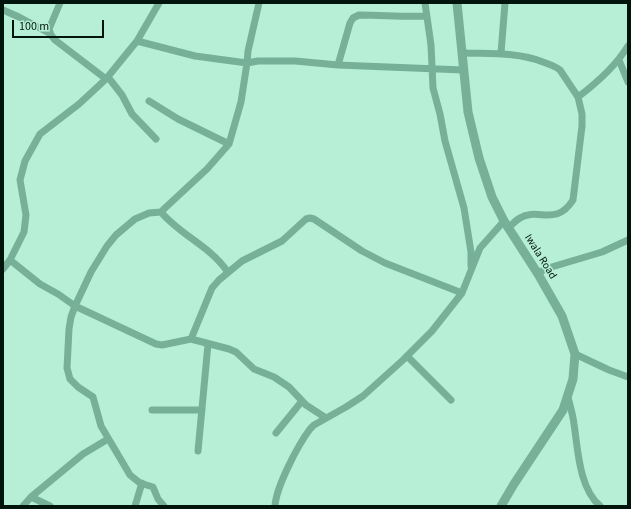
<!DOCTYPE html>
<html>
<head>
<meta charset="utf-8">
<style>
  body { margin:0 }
  #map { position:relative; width:631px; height:509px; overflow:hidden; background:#b6efd6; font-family:"Source Sans 3",sans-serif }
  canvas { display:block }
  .frame { position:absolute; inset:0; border:4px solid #01150d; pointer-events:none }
  .scale { position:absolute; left:12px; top:20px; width:92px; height:18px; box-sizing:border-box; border:2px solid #01150d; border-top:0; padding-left:5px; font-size:12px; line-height:14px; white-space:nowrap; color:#01150d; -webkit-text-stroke:3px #b6efd6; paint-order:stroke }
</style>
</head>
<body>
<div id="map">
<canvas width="631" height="509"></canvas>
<div class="frame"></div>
<div class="scale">100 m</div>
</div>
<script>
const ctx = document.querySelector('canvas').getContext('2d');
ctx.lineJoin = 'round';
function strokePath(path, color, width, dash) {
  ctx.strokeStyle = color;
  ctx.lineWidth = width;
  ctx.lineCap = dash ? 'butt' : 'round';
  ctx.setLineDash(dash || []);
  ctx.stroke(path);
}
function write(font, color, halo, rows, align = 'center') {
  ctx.font = font + ' "Source Sans 3",sans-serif';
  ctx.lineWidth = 3.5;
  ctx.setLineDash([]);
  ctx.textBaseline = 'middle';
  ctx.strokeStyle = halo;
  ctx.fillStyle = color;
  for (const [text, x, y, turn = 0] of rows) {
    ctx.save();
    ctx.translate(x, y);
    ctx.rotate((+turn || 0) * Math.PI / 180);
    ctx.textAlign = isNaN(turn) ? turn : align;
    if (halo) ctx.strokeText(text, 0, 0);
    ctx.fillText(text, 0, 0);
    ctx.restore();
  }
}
strokePath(new Path2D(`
  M 60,3 L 49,29 L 51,35 L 55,40 L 106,79
  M 425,3 L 431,45 L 433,88 L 440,114 L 445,141 L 464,208 L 471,252 L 471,266
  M 3,10 L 19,17 L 49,33
  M 137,41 L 195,56 L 247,63 L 258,61 L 295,61 L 338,65 L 463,70
  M 463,53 C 490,54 517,52 543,62 C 549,64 555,66 560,70 L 578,97 L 582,114 L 582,126 L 573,200 C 556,227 538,207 520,218 C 516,220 512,225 508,228
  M 501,53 L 505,3
  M 619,60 L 628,82
  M 338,65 L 350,23 L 353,18 L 359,15 C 382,15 404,17 426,16
  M 108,77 L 122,95 L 132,114 L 156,139
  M 578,97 C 598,82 615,67 628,46
  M 149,101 L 178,119 L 229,144
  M 161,212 C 180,235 210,246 227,271
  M 10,260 L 40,284 L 58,294 L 75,306 L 156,344 L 162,345 L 191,339 L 229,349 L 236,352 L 254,369 L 274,377 L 289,387 L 306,405 L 326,418
  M 3,269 L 10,260 L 24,232 L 26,215 L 20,180 L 25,161 L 40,134 L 79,104 L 106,79 L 137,41 L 159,3
  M 538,274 L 545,269 L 602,252 L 628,240
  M 191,339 L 212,288 L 219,280 L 242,261 L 282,241 L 306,219 L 310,218 L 314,219 L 362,251 L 385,263 L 462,293
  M 575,354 L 609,370 L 628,377
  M 407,356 L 451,400
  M 568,397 C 570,406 573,415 574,424 C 578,450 579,488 600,506
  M 152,410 L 202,410
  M 276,433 L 302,401
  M 198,451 L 208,344
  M 31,497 L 50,506
  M 23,506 L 31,497 L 83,454 L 108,439
  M 135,506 L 142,483
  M 164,506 L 158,499 L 153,487 L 140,483 L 130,475 L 101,426 L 93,397 L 78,387 L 70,379 L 67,368 L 69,329 L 71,317 L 75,306 L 91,272 L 107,246 L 116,235 L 135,219 L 149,213 L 161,212 L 165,208 L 207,169 L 229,144 L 241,102 L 247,63 L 248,51 L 259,3
  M 275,506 C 276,487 298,445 310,429 L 314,425 L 346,407 L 363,396 L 403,360 L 432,331 L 462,293 L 480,248 L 504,221`), '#77b098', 7);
strokePath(new Path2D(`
  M 457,3 L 468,112 L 479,158 L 492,197 L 504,221 L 538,274 L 562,316 L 575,354 L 573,379 L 563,410 L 514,484 L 501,506`), '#77b098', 9);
write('11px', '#01150d', '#b6efd6', [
  ["Iwala Road",540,257,58]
]);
</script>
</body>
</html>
